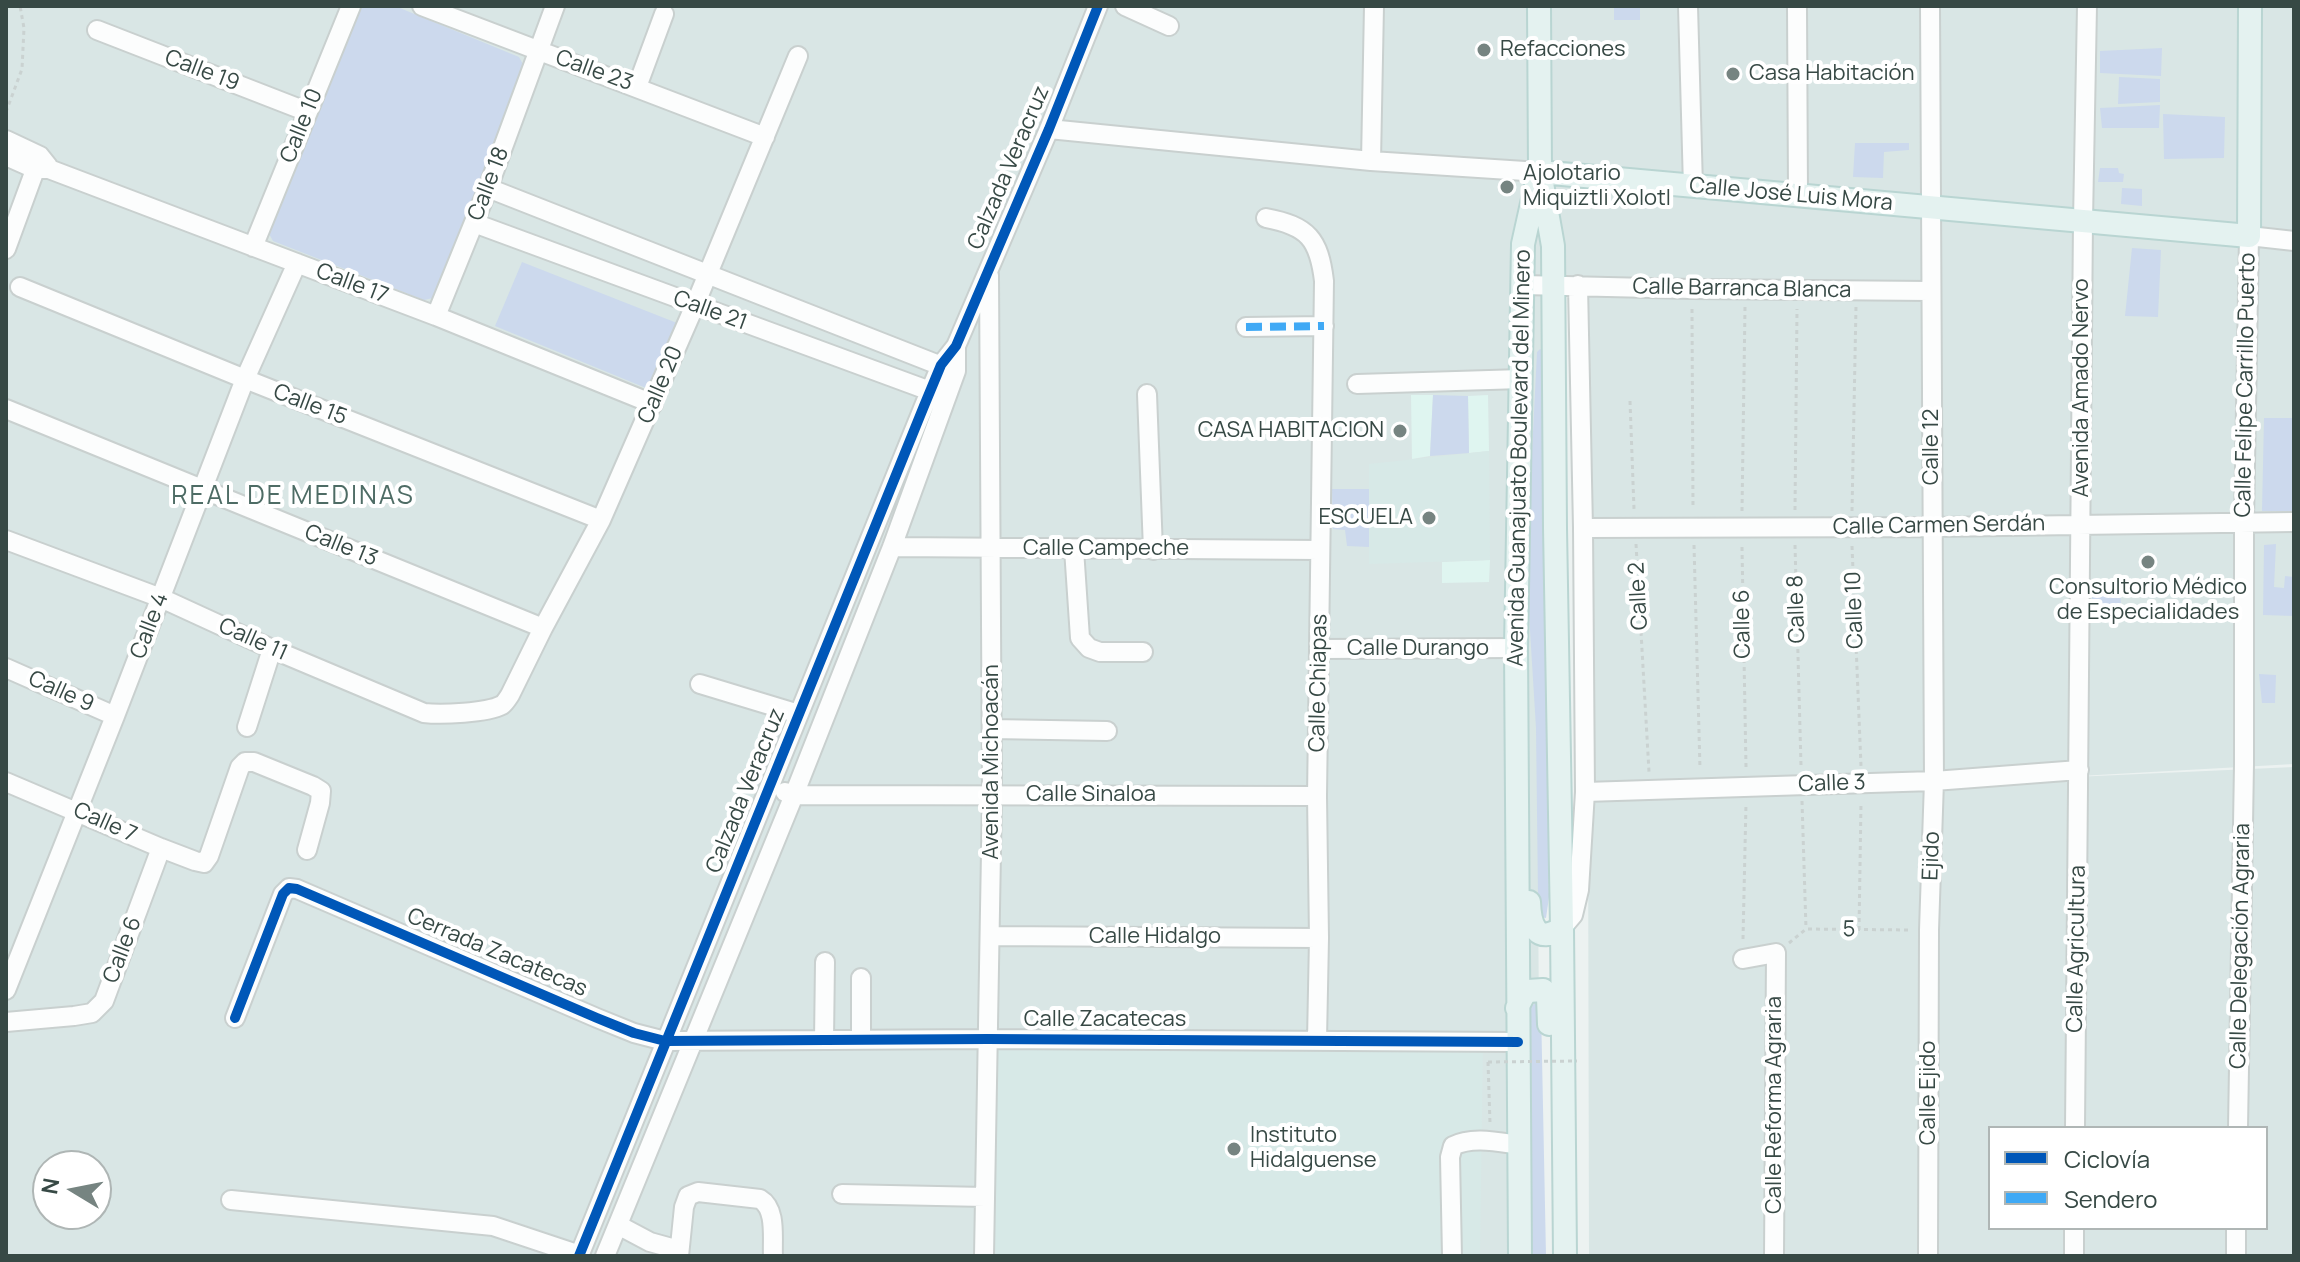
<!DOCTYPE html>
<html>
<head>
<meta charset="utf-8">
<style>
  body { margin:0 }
  #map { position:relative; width:2300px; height:1262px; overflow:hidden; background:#ecf2f1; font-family:Manrope,sans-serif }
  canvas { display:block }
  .frame { position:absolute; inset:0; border:8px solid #374945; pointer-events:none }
  .legend { position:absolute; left:1988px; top:1126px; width:280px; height:104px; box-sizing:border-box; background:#fff; border:2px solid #afb6b5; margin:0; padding:10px 14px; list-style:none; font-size:24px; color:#374945 }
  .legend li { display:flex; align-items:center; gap:16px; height:40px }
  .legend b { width:40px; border:2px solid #afb6b5 }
  .north { position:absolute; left:32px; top:1150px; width:80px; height:80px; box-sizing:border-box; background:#fff; border:2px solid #afb6b5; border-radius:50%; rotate:280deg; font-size:22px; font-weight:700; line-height:32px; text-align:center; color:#374945 }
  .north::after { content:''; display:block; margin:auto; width:28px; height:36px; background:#768481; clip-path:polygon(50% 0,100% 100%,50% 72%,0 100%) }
</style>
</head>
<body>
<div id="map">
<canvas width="2300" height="1262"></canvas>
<div class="frame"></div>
<ul class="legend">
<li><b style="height:10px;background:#0057b8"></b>Ciclovía</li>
<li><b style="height:10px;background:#3fa9f5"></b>Sendero</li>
</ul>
<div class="north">N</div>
</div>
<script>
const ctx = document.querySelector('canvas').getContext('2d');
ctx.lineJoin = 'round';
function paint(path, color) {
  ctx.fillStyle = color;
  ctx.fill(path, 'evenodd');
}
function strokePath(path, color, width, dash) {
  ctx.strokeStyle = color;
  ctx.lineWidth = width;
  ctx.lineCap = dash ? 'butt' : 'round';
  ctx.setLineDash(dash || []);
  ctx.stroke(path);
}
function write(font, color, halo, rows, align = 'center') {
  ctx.font = font + ' Manrope,sans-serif';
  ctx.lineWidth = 8;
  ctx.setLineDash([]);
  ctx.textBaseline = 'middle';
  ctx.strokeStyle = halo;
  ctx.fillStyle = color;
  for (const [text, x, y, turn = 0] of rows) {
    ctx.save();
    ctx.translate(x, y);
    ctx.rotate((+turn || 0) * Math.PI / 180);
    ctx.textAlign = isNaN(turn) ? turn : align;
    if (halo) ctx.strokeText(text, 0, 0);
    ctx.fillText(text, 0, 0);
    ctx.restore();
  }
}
paint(new Path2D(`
  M 6,6 L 1095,6 L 916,455 L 1051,133 L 1102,6 L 2294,6 L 2294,764 L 2008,780 L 2294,767 L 2294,1256 L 1589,1256 L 1588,790 L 1583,299 L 1556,294 L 1550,179 L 1540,385 L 1538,896 L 1541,1256 L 6,1256 ZM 1990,1128 L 2266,1128 L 2266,1228 L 1990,1228 ZM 48,1166 L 96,1166 L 96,1214 L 48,1214 Z`), '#d9e6e5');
paint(new Path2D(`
  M 1411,395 L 1433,395 L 1430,456 L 1412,459 Z
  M 1488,395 L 1489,451 L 1469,453 L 1468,396 Z
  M 1490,560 L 1489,582 L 1442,583 L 1442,562 Z`), '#dff5f0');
paint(new Path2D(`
  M 1489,451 L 1490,560 L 1369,564 L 1369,464 Z
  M 989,1040 L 1483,1042 L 1480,1256 L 985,1256 Z`), '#d7e9e7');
paint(new Path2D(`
  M 357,6 L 395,6 L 519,57 L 525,68 L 433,298 L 424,300 L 273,241 L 268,232 Z
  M 1614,6 L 1640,6 L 1640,20 L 1614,20 Z
  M 2162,48 L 2161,76 L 2100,73 L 2100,51 Z
  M 2119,77 L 2160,79 L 2160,102 L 2118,104 Z
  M 2160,105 L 2159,128 L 2102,128 L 2100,108 Z
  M 2163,114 L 2225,117 L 2224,158 L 2164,159 Z
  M 1855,143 L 1909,143 L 1909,150 L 1884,152 L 1883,178 L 1853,177 Z
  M 2100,168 L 2118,168 L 2119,173 L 2124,174 L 2123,182 L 2098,182 Z
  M 2122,188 L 2142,189 L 2142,206 L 2121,204 Z
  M 2132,248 L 2161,250 L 2158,317 L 2125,316 Z
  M 522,262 L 677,323 L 651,390 L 495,326 Z
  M 1540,349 L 1544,351 L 1549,897 L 1546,918 L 1540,917 L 1538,897 L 1536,728 L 1528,598 L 1529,514 L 1537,352 Z
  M 1433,395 L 1468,396 L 1469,453 L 1430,456 Z
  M 2264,418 L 2294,418 L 2294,511 L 2262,511 Z
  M 1332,489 L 1369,489 L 1369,547 L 1347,546 L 1345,530 L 1333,529 Z
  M 2276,544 L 2274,587 L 2284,588 L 2285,576 L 2294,577 L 2294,616 L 2263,615 L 2264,545 Z
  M 2120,586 L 2121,606 L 2092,607 L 2092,587 Z
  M 2259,674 L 2276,675 L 2275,703 L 2262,703 Z
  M 1538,1003 L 1541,1007 L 1546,1256 L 1532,1256 L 1531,1008 L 1534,1004 Z`), '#ccd9ed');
const minor = new Path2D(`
  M 422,6 L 765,137
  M 1125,6 L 1169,26
  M 1688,6 L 1693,187
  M 1797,6 L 1798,194
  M 97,30 L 308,112
  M 637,87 L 664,14
  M 1049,129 L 1371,161 L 1540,172
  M 6,140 L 40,156 L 48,166
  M 6,156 L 35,169 L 49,169 L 436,316 L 653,404
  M 1371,161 L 1374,6
  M 488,188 L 949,369
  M 1266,218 C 1308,226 1319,239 1324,281 L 1317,796 L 1319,938 L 1317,1040
  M 474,223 L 941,395
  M 253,247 L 351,6
  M 6,249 L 39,159
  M 1523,285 L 1692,289 L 1930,291
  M 20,287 L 245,379 L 601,520
  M 436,316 L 488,188 L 555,6
  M 1246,327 L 1324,326
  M 1357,384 L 1522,379
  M 1147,394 L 1153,550
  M 6,409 L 543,628
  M 1583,528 L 1932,527 L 2294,522
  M 6,540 L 161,598 L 272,649 L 424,713 C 441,715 487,713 502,705 C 505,703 508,698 510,695 L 543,628 L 601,520 L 695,305 L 798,56
  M 892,547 L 1320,550
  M 1074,549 L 1080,638 L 1089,648 L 1100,652 L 1143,652
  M 1320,649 L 1516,648
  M 6,668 L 115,716
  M 700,684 L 799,714
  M 247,727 L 272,649
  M 992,729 L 1107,731
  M 6,782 L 161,848 L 195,861 L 204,863 L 209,856 L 240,767 L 245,762 L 254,762 L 313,786 L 321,791 L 320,803 L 307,850
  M 785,792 L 794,795 L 1317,796
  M 1585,792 L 1934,781 L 2079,770
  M 1562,928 L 1573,915 L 1579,890 L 1585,792 L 1583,528 L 1578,285
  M 990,936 L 1319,938
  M 1743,959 L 1776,953 L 1774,1256
  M 6,990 L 115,716 L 245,379 L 297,263
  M 235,1018 L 283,894 L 289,888 L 297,889 L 597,1018 L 634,1033 L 665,1041 L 987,1039 L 1518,1042
  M 6,1022 L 74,1016 L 92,1013 L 104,1001 L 161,848
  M 824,1040 L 825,962
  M 861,1040 L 861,978
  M 2075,1128 L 2083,221 L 2087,6
  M 2238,1128 L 2244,764 L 2244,522 L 2249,236 L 2294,241
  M 842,1194 L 985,1197
  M 231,1200 L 493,1226 L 580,1255
  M 618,1225 L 650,1242 L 679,1250
  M 579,1256 L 924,406 L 941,365 L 956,346 L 1049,129 L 1098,6
  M 605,1256 L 794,795 L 892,547 L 956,371 L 956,346
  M 679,1256 L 684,1207 L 688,1196 L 698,1192 L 760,1199 C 777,1209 772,1238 773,1256
  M 984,1256 L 992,794 L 989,275
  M 1452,1256 L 1450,1157 L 1453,1146 C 1472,1136 1498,1142 1519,1145
  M 1928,1256 L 1929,930 L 1934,781 L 1930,6
  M 2074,1256 L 2074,1228
  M 2236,1256 L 2236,1228`);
const major = new Path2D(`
  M 1539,6 L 1540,172 L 1553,246 L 1555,528 L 1562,928 L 1565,1256
  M 1540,172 L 2249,236 L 2250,6
  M 1529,902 C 1530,925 1536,945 1562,928
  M 1517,1008 L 1523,996 L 1528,991 L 1543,990 L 1548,997 L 1549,1024
  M 1520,1256 L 1516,648 L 1523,244 L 1537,181`);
strokePath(minor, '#c9d0cf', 22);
strokePath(major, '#b9d5d2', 26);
strokePath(new Path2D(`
  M 6,112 L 22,69 L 24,28 L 20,6
  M 1692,309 L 1693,509
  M 1630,401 L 1634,509
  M 1795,510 L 1797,309
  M 1742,511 L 1745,307
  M 1852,511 L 1856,306
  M 1636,544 L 1649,772
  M 1694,545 L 1700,769
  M 1795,545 L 1801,766
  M 1852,546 L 1861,766
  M 1742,547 L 1746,767
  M 1802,801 L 1806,929
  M 1859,930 L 1861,802
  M 1743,939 L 1746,803
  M 1789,943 L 1806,929 L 1912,930
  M 1488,1062 L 1490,1123`), '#cad2d1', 3, [4, 4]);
strokePath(minor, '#fcfdfd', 18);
strokePath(major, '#e4f2f0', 22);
strokePath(new Path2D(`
  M 1488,1062 L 1577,1061`), '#cad2d1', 3, [4, 4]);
strokePath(new Path2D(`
  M 1246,327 L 1324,326`), '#3fa9f5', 8, [16, 8]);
strokePath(new Path2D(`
  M 235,1018 L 283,894 L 289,888 L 297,889 L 597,1018 L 634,1033 L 665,1041 L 987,1039 L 1518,1042
  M 579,1256 L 924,406 L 941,365 L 956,346 L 1049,129 L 1098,6`), '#0057b8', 10);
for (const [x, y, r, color] of [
  [1484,50,8,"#768481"],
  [1733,74,8,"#768481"],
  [1507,187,8,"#768481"],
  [1400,431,8,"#768481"],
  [1429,518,8,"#768481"],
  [2148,562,8,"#768481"],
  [1234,1149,8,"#768481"]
]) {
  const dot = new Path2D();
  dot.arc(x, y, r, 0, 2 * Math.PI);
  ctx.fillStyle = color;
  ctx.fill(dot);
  strokePath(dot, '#fff', 3);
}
write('22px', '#374945', '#fff', [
  ["Refacciones",1500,50],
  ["Casa Habitación",1749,74],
  ["Ajolotario",1523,174],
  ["Miquiztli Xolotl",1523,199],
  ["CASA HABITACION",1384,431,"right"],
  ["ESCUELA",1413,518,"right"],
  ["Consultorio Médico",2148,588,"center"],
  ["de Especialidades",2148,613,"center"],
  ["Instituto",1250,1136],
  ["Hidalguense",1250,1161]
], 'left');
write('22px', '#374945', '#fff', [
  ["Calle 19",202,71,21],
  ["Calle 23",594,71,20],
  ["Calle 10",302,126,-68],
  ["Calzada Veracruz",1009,168,-67],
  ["Calle 18",489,184,-69],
  ["Calle José Luis Mora",1791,195,5],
  ["Calle 17",352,284,21],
  ["Calle Barranca Blanca",1742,289,1],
  ["Calle 21",710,311,20],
  ["Calle 20",661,385,-67],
  ["Calle Felipe Carrillo Puerto",2246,385,-89],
  ["Avenida Amado Nervo",2082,388,-90],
  ["Calle 15",310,405,21],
  ["Calle 12",1932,447,-90],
  ["Avenida Guanajuato Boulevard del Minero",1520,458,-89],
  ["Calle Carmen Serdán",1939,526,-1],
  ["Calle 13",341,546,22],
  ["Calle Campeche",1106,549],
  ["Calle 2",1639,596,-93],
  ["Calle 8",1797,609,-92],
  ["Calle 10",1855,610,-92],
  ["Calle 6",1743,624,-91],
  ["Calle 4",150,626,-69],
  ["Calle 11",253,640,24],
  ["Calle Durango",1418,649],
  ["Calle Chiapas",1319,683,-89],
  ["Calle 9",61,692,24],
  ["Avenida Michoacán",992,762,-90],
  ["Calle 3",1832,784,-2],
  ["Calzada Veracruz",746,791,-68],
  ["Calle Sinaloa",1091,795],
  ["Calle 7",105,823,24],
  ["Ejido",1932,856,-88],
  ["5",1849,930,1],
  ["Calle Hidalgo",1155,937],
  ["Calle Delegación Agraria",2241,946,-89],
  ["Calle Agricultura",2077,949,-89],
  ["Calle 6",123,950,-69],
  ["Cerrada Zacatecas",497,953,23],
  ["Calle Zacatecas",1105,1020],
  ["Calle Ejido",1929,1093,-90],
  ["Calle Reforma Agraria",1775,1105,-90]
]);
ctx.letterSpacing = '2px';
write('26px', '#4e6c65', '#fff', [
  ["REAL DE MEDINAS",293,497]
]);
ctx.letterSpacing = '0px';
</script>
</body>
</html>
